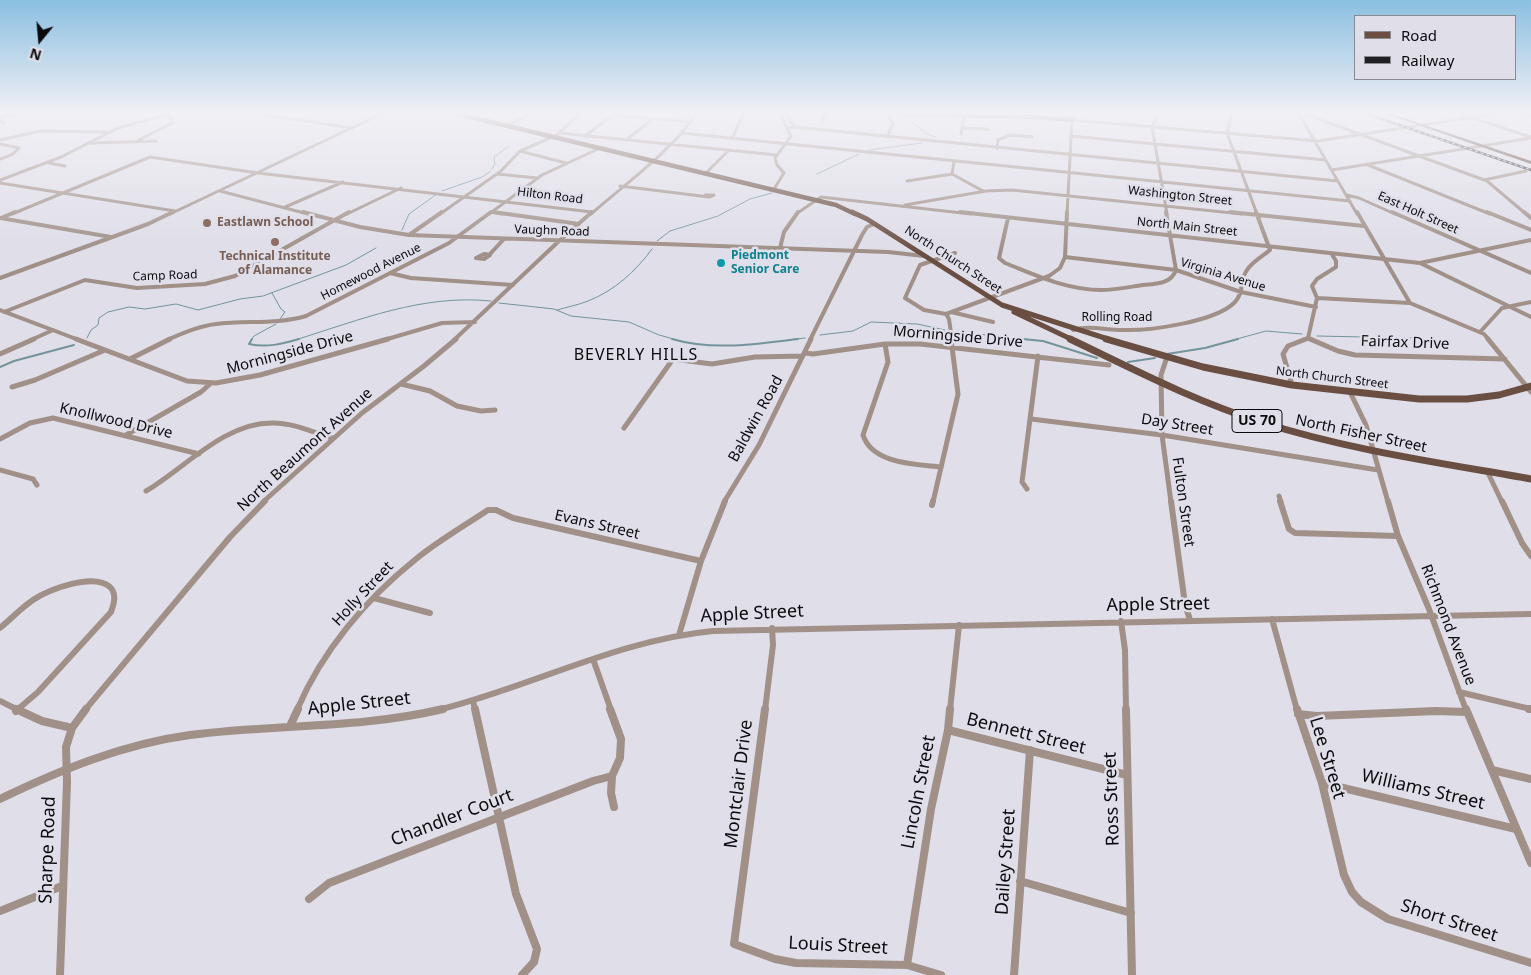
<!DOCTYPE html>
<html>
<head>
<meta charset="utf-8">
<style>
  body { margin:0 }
  #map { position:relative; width:1531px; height:975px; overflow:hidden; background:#dfdee9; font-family:"Noto Sans",sans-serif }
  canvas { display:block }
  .legend { position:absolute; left:1354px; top:15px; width:162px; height:65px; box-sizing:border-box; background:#dfdee9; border:1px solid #8a8a91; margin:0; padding:6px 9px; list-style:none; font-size:15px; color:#0b0b0e }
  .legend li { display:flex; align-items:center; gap:10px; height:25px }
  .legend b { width:25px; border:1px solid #8a8a91 }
  .north { position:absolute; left:15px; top:15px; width:50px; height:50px; -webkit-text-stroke:4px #dfdee9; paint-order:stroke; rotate:197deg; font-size:14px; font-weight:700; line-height:20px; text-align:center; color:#0b0b0e }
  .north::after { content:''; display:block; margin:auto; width:18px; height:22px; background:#0b0b0e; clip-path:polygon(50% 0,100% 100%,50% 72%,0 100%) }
</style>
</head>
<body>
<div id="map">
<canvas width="1531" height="975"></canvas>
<ul class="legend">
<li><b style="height:6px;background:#6a4e42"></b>Road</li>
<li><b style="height:6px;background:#212124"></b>Railway</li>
</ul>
<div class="north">N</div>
</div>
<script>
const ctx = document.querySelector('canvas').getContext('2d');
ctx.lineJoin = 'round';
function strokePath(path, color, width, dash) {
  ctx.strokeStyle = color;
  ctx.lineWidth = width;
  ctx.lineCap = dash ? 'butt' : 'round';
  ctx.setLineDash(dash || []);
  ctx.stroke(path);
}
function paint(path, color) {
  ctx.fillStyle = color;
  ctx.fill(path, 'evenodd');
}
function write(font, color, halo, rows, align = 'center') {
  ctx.font = font + ' "Noto Sans",sans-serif';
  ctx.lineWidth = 5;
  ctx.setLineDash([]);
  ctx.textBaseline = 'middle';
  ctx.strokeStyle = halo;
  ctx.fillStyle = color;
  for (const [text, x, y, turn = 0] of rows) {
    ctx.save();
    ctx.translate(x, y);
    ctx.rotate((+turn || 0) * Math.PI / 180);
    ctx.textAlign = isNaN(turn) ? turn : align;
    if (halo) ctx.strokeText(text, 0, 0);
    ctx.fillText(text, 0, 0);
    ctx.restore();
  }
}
strokePath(new Path2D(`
  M 904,116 L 927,134 L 936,137
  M 869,150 L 922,143
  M 492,169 L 495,164 L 494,157 L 509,146
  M 817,174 L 859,154
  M 442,191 L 482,177 L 491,171
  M 402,230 L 409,214 L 437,194
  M 657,241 L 670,231 L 718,216 L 750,199 L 772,193
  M 272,293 L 281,309 L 285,312 L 280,319
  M 499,303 L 554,309 L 571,316 L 629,322 L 659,335 L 677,340
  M 557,310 C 567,307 578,305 588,301 C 614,291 636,271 652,249
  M 958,332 L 1034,340
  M 820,335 L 853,331 L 871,322 L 917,324 L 945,330
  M 1317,336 L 1412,338
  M 87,338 L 91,330 L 98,325 L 99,318 L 108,312 L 129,307 L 145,309 L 176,304 L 198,310 L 240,299 L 263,296 L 346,265 L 376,248
  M 251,340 L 254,336 L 276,324
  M 295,340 C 360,320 422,294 491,301
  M 788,340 L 805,338
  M 1233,340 L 1266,331 L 1302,334`), '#73949b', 1);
strokePath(new Path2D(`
  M 252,339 L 249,344 C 266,348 282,344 299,339
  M 672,339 C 713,351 756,344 798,339
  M 1022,339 L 1043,341 L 1097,358
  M 1167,354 L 1205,348 L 1238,339
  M 1128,362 L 1155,358
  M 0,367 L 14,361 L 74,345`), '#73949b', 2);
strokePath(new Path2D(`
  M 260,114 L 352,128
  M 786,114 L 795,127
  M 887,114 L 893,123 L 887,137
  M 1158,114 L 1152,127 L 1167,214
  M 1232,114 L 1227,133 L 1257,214
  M 1299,114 L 1357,214
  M 1305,114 L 1487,181 L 1526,214
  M 1460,114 L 1531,137
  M 613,115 L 691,122
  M 0,117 L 17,114
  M 0,120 L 4,123
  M 822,122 L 825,114
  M 507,126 L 529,114
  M 787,128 L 795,127 L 1338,181
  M 963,128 L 988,129
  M 559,133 L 777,155
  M 681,133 L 1350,201
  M 961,134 L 964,115
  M 585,136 L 614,114
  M 1070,136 L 1326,160
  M 732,139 L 743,114
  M 0,140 L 40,131 L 106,132
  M 139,140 L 174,122 L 173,119 L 163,115
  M 626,140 L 653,119
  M 89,143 L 156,141
  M 0,144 L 19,148 L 13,154 L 0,159
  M 997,148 L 998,140 L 1010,135 L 1032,137
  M 520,151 L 566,163
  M 954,162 L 952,174 L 983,191
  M 49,163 L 65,166
  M 1368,165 L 1490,214
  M 1332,170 L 1531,138
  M 706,173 L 729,150
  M 497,174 L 537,178
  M 0,180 L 61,157 L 118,128 L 169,114
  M 1484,180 L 1526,171
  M 907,181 L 952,174
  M 0,183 L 175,211
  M 620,186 L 709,197 L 714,195 L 705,195
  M 774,189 L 784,173 L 777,165 L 775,158 L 791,136 L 780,114
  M 220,191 L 308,214
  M 1347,195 L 1359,198 L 1395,214
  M 905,205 L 986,191 L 1012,190 L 1242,214
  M 285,207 L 343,182
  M 491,212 L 502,214
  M 12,214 L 150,157 L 258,173 L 592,212
  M 170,214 L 381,114
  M 347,214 L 401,188
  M 440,214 L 501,171 L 520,151 L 557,135 L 579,114
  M 489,214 L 542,175 L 600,148
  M 591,214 C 624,185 673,150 696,114
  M 796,214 L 821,197 L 971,214
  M 1067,214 L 1072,120 L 1318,141 L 1493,114`), '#a09088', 3);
strokePath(new Path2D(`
  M 303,212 L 360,227 L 409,235 L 888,252 L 924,256
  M 493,212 L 579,224
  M 960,212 L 1420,263 L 1531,240
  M 1230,212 L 1364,226
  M 1357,212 L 1410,303 L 1484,334 L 1489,340
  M 1392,212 L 1531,273
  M 1487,212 L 1531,230
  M 1524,212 L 1531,218
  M 0,218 L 111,237
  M 1,218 L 15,212
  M 1008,218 L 999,258 L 1005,263 C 1036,275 1067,290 1101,290 C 1115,290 1129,287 1143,285 C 1156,284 1171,284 1176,270 L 1166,212
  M 409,235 L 442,212
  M 780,248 L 784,232 L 798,212
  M 955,253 L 920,265 L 905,298 L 924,310 L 946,314 L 1049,276 L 1060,268 L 1065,257 L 1067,212
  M 484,254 L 490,255 L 484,259 L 476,258 Z
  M 490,254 L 503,240
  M 1065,257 L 1176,270 L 1241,292 L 1316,307
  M 1420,263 L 1531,317
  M 390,273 L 411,278 L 513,285
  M 0,278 L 148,224 L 173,212
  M 1317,298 L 1410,303
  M 0,310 L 79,340
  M 4,312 L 85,280 L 137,288 L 205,284 L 235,276 L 349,212
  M 951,312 L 993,322
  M 946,314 L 949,319 L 952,340
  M 1073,330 C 1089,325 1106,330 1122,330 C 1149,331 1216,322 1235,302 C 1244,293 1240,279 1247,270 C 1252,262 1263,256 1270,250 L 1256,212
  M 1480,332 L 1502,308 L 1531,302
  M 1308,338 L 1313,340
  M 1308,338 L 1317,298 L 1312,286 L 1317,279 L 1336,267 L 1336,261 L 1331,253
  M 31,340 L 53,330
  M 167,340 C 183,333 199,326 216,324 C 246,320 276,325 306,316 L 449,243 L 491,212
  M 384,340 L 442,323 L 475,322
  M 454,340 L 559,241 L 592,212
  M 810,340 L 862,235 L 867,227 L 874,224
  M 1303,340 L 1308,338`), '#a09088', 4);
strokePath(new Path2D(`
  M 76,339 L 187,381 L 216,383 L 260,375 L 388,339
  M 1310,339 L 1338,351 L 1355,355 L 1505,359
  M 1488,339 L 1531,392
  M 885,344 L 888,362 L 863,435 C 872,464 916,464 941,467
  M 805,353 L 813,354 L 885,344 L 920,344 L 1109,365
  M 0,354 L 34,339
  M 1167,357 L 1161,375 L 1162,435 L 1171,502
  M 130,359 L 170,339
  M 401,384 L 430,391 L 457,406 L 481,411 L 495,410
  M 1292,385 L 1283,354 L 1288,346 L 1306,339
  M 12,387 L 35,380 L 105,350
  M 1350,392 L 1366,425 L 1388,502
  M 1031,419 L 1162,435 L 1378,470
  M 624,428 L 673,359 L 712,364 L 755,357 L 803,356
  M 126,435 L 201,392 L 210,384
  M 0,439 L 30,423 L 53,418 L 199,454
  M 0,470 L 33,479 L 37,485
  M 1488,473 L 1502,502
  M 1027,489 L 1022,482 L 1038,356
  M 146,491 C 185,468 225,422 273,423 C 294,423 314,433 333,438
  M 1279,496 L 1281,502
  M 263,502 L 362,413 L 424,366 L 456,339
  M 724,502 L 759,445 L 811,339
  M 933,502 L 958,394 L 951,339`), '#a09088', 5);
strokePath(new Path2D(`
  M 1171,501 L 1185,604 L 1190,620
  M 1280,501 L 1289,529 L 1295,533 L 1398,536
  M 1388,501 L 1398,536 L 1429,609 L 1466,710
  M 1502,501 L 1522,543 L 1531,556
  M 932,505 L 933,501
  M 374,598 L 430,613
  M 1272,619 L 1297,710
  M 1121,621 L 1125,650 L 1126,710
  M 0,628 C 11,619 21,608 33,600 C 48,590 93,572 110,587 C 117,594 114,604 111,612 L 38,692 L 17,710
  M 679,635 L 701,561 L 725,501
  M 593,659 L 611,710
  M 1459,692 L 1531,709
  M 473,700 L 475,710
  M 0,701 L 18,710
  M 85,710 L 230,537 L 265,501
  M 297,710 C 322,651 366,599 416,559 C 438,541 464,526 488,510 L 496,510 L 513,518 L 701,561
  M 438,710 C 531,687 617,640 713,631 L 1531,614
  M 765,710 L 773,645 L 772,628
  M 950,710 L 959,625`), '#a09088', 6);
strokePath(new Path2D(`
  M 16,709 L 42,721 L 72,728
  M 475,709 L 516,894 L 537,949 L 534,962 L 522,975
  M 610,709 L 621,739 L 620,758 L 612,776 L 611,793 L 614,807
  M 765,709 L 734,944 L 775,959 L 796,963 L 907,965 L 941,975
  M 1126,709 L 1132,975
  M 1297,709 L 1322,783 L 1344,875 L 1352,892 L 1361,902 L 1388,919 L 1531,963
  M 1466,709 L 1531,863
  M 1529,709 L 1531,709
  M 16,711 L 19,709
  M 1298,714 L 1317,716 L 1436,711 L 1467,712
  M 290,726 L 298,709
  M 948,730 L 1127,775
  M 1492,770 L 1531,779
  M 1322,783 L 1516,829
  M 0,799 C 60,770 123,744 190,735 C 275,724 359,729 443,709
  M 1020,881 L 1131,913
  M 309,899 L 329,883 L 593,781 L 612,776
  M 0,911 L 62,886
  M 907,965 L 931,809 L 948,730 L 950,709
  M 60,975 L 67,782 L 66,747 L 72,728 L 86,709
  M 1014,975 L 1030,750`), '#a09088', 8);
strokePath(new Path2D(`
  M 458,114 L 836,205 L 855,214
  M 901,114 L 1037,117 L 1072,120
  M 1527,114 L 1531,115`), '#6a4e42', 4.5);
strokePath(new Path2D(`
  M 852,212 L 867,219 L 1002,305 L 1111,340
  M 1014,312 L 1073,340`), '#6a4e42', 5);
strokePath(new Path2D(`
  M 1070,339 C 1133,369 1194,401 1261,422 C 1348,450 1441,463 1531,479
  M 1106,339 L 1203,367 L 1292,385 L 1419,399 L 1467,399 L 1499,395 L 1531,386`), '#6a4e42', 7);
paint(new Path2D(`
  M 1386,114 L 1392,114 L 1531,161 L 1531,164 Z`), '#56372a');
const rail = new Path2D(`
  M 1367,114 L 1531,170`);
strokePath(rail, '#212124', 2.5);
strokePath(rail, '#dfdee9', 1, [3]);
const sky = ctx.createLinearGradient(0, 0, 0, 251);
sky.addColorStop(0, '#8bbfe1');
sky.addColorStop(0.45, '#f1f0f5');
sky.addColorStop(1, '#f1f0f500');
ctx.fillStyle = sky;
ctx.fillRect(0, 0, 1531, 251);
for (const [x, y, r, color] of [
  [207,223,5,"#8d6e63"],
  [275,242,5,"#8d6e63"],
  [721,263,5,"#0f9aa8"]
]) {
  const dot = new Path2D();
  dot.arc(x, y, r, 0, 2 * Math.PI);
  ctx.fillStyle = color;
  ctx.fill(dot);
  strokePath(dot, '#dfdee9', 2);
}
write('12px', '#0b0b0e', '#dfdee9', [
  ["Hilton Road",550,196,7],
  ["Washington Street",1180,196,6],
  ["East Holt Street",1418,213,24],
  ["North Main Street",1187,227,6],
  ["Vaughn Road",552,231,2],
  ["North Church Street",953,260,33],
  ["Homewood Avenue",371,272,-27],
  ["Virginia Avenue",1223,275,17],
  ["Camp Road",165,276,-2],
  ["Rolling Road",1117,318],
  ["North Church Street",1332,378,7]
]);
write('bold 12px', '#785e54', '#dfdee9', [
  ["Eastlawn School",217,223],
  ["Technical Institute",275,257,"center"],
  ["of Alamance",275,271,"center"]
], 'left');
write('bold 12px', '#0d838f', '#dfdee9', [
  ["Piedmont",731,256],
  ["Senior Care",731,270]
], 'left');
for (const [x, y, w] of [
  [1257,421,50]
]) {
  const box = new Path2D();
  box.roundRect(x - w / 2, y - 11.5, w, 23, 4);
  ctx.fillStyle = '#dfdee9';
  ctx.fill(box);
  strokePath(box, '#0b0b0e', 1);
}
write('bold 14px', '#0b0b0e', null, [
  ["US 70",1257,421]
]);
write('15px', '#0b0b0e', '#dfdee9', [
  ["Morningside Drive",958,337,5],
  ["Fairfax Drive",1405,343,2],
  ["Morningside Drive",290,353,-15],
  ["Baldwin Road",756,419,-61],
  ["Knollwood Drive",116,421,13],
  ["Day Street",1177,425,9],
  ["North Fisher Street",1361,434,12],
  ["North Beaumont Avenue",305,450,-42],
  ["Fulton Street",1183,502,82],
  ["Evans Street",597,525,13],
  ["Holly Street",363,594,-47],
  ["Richmond Avenue",1448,625,69]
]);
ctx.letterSpacing = '1px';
write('16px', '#0b0b0e', '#dfdee9', [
  ["BEVERLY HILLS",636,355]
]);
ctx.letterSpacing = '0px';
write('18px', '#0b0b0e', '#dfdee9', [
  ["Apple Street",1158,605,-1],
  ["Apple Street",752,614,-3],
  ["Apple Street",359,704,-6],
  ["Bennett Street",1026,734,14],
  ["Lee Street",1327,758,73],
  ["Montclair Drive",739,784,-83],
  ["Williams Street",1423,790,13],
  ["Lincoln Street",919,792,-79],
  ["Ross Street",1112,799,-92],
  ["Chandler Court",452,818,-21],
  ["Sharpe Road",48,850,-88],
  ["Dailey Street",1006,862,-86],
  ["Short Street",1449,921,18],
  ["Louis Street",838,946,3]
]);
</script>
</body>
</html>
